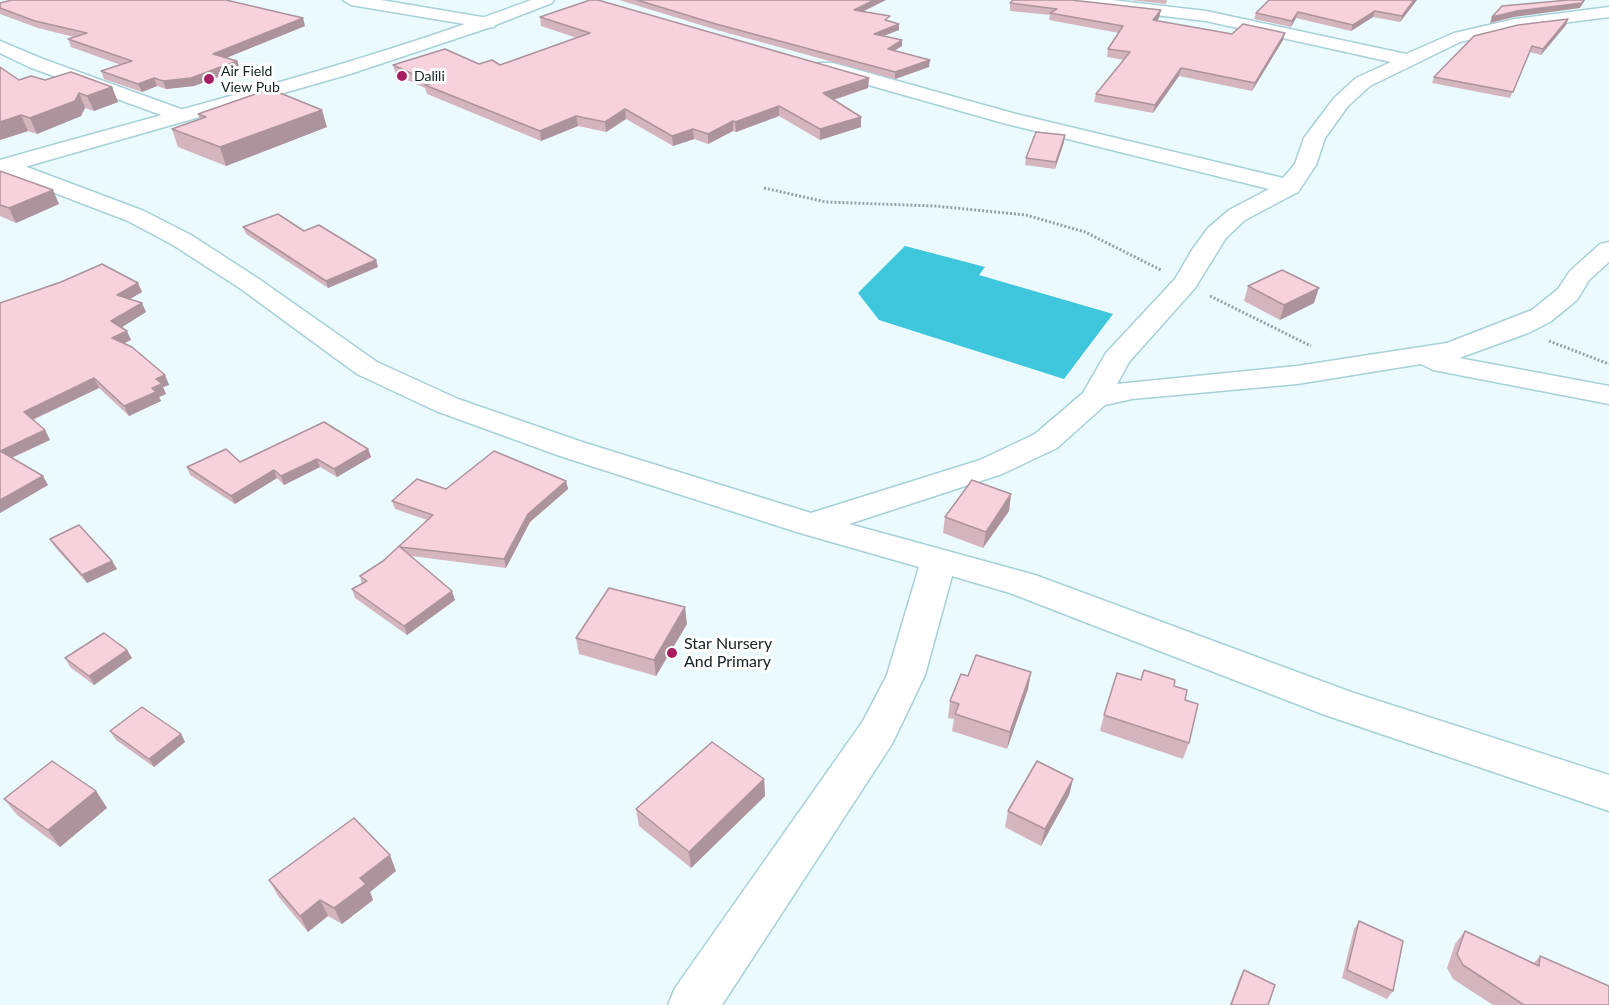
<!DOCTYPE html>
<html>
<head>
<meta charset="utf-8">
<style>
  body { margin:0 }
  canvas { display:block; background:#eafafe }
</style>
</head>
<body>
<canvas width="1609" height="1005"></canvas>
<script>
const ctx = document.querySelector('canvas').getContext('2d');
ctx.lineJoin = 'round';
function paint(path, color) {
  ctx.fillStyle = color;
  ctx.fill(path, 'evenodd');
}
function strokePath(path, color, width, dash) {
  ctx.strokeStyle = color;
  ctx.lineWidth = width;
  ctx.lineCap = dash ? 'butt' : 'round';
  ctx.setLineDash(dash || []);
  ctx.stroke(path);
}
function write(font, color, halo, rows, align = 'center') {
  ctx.font = font + ' Lato,sans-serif';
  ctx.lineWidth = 6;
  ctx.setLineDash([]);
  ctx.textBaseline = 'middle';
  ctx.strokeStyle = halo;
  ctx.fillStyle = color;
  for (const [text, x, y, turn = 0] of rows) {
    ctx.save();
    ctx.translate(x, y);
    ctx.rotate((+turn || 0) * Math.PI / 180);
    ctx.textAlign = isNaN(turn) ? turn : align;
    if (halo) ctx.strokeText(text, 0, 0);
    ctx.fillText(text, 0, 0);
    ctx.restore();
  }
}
paint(new Path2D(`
  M 905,246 L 985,267 L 979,275 L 1113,314 L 1064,379 L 879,320 L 858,293 Z`), '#3ec6dd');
const street = new Path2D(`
  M 343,0 L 381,0 L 488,18 L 494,19 L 497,23 L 494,27 L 488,28 L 351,5 Z
  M 1062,0 L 1112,0 L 1206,11 L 1406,54 L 1454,33 L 1515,19 L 1609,7 L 1609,17 L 1515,29 L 1460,42 L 1370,86 L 1348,106 L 1325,138 L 1316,165 L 1298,192 L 1245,220 L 1226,238 L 1195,288 L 1129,362 L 1117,384 L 1297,366 L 1447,343 L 1532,310 L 1558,289 L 1570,271 L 1600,244 L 1609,242 L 1609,262 L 1589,280 L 1577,300 L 1550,322 L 1528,333 L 1459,358 L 1609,386 L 1609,404 L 1433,370 L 1421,364 L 1297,384 L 1132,399 L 1105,405 L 1057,448 L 1002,474 L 849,524 L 1035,575 L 1351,692 L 1609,775 L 1609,811 L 1325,715 L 1010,593 L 952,576 L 925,675 L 892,744 L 722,1005 L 668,1005 L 675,988 L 863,721 L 887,675 L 919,567 L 800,533 L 560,456 L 436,411 L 357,374 L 241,289 L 173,245 L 128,221 L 0,172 L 0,160 L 11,161 L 144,211 L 191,235 L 259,279 L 377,362 L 458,399 L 582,442 L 811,513 L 980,460 L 1035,434 L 1083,393 L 1106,353 L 1175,279 L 1192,250 L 1208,228 L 1229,210 L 1269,189 L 1003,123 L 819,71 L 817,67 L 819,63 L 833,63 L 1016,114 L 1283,178 L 1295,164 L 1304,138 L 1334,98 L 1356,78 L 1391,62 L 1206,21 L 1070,5 Z`);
const secondary = new Path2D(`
  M 0,41 L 43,59 L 189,112 L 192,116 L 189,120 L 175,120 L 29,67 L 0,53 Z`);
const primary = new Path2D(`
  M 531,0 L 554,0 L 552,3 L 485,29 L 350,74 L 0,174 L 0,160 C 178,109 358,66 531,0 Z`);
strokePath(street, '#a7d0d8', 3);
strokePath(secondary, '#a7d0d8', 3);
strokePath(primary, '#a7d0d8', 3);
strokePath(new Path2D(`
  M 764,188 L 826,202 L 935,206 L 1026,215 L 1085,232 L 1161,270
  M 1210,296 L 1311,346
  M 1549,341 L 1609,364`), '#92a2a6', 3, [2, 2]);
paint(street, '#fff');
paint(secondary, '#fff');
paint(primary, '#fff');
paint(new Path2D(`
  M 619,0 L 886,0 L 863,11 L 899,24 L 899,30 L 883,36 L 902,40 L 902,46 L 894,51 L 929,67 L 895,79 L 717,30 Z
  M 1131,0 L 1167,0 L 1166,4 Z
  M 1417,0 L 1400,22 L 1373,17 L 1351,31 L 1296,18 L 1291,27 L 1254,19 L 1256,13 Z
  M 0,3 L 305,26 L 226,58 L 237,61 L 240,69 L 194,86 L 166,89 L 157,86 L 142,92 L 104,79 L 101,71 L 121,65 L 71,47 L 68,39 L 74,37 L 38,28 L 0,14 Z
  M 1010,3 L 1159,18 L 1157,21 L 1232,34 L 1283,40 L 1252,91 L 1179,76 L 1153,113 L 1094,102 L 1096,94 L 1124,60 L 1107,57 L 1108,49 L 1119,33 L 1049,20 L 1050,15 L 1010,11 Z
  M 540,17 L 869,78 L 868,88 L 834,100 L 861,117 L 861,127 L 820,140 L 779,116 L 736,132 L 733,131 L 708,144 L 694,139 L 673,146 L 626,119 L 606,132 L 578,126 L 541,141 L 427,94 L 425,88 L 396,75 L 393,65 L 479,64 L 500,65 L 577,38 L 541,26 Z
  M 1568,19 L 1566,25 L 1541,55 L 1530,52 L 1510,98 L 1432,83 L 1434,77 Z
  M 19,80 L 45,80 L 112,87 L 118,102 L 94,111 L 85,108 L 81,116 L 37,134 L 28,131 L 0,140 Z
  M 198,114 L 327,127 L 226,166 L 178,147 L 172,129 L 200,120 Z
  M 1064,142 L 1055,169 L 1025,165 L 1026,158 Z
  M 0,171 L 59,204 L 16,223 L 0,216 Z
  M 243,227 L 376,260 L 378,267 L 328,288 L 246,234 Z
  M 138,283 L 142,292 L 130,299 L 146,312 L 121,327 L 131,340 L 124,343 L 165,375 L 169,385 L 163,387 L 166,394 L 159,397 L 161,401 L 129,416 L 99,388 L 33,420 L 45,430 L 50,440 L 12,458 L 48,485 L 0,513 L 0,303 Z
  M 1248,286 L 1314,303 L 1280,320 L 1244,301 Z
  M 368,449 L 371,457 L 337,477 L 320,467 L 284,485 L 277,478 L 235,504 L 190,475 L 187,467 Z
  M 566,481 L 568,489 L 530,522 L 506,568 L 411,556 L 455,600 L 407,635 L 355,598 L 352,589 L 362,584 L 360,576 L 383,561 L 427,520 L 395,509 L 392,501 L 446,489 Z
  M 1011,494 L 1009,511 L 983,548 L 943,533 L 945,517 Z
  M 50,539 L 112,561 L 117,569 L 87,583 L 55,547 Z
  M 687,624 L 656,676 L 579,654 L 576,638 Z
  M 127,650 L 132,658 L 94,685 L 70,667 L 65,658 Z
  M 1031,672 L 1028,689 L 1007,749 L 952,731 L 954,719 L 948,718 L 950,701 L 968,676 Z
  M 1141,680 L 1174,686 L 1189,743 L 1183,759 L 1100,731 L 1104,715 Z
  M 110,731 L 181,734 L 185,742 L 154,767 L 116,740 Z
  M 764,779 L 765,796 L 691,868 L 639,826 L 636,809 Z
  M 1073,779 L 1069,795 L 1041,846 L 1005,827 L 1008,811 Z
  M 96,791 L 107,808 L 60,847 L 17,815 L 4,799 Z
  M 396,871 L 370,892 L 373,900 L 342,924 L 328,916 L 308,932 L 278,896 L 269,880 Z
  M 1359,921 L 1393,991 L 1387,999 L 1342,978 L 1354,929 Z
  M 1465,931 L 1534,963 L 1540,956 L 1609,1005 L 1493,1005 L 1453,979 L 1447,968 L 1455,944 Z
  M 1244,970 L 1268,1005 L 1230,1005 L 1240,977 Z`), '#d4b5be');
paint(new Path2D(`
  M 874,0 L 886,0 L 854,16 L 854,10 Z
  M 1414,0 L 1417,0 L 1400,22 L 1402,16 Z
  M 1585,0 L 1580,8 L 1514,17 L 1490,23 L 1492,17 L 1517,11 Z
  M 1161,10 L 1159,18 L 1151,28 L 1153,20 Z
  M 1375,11 L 1373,17 L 1351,31 L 1353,25 Z
  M 1298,12 L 1296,18 L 1291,27 L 1292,21 Z
  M 303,18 L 305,26 L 216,62 L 213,54 Z
  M 1568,19 L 1566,25 L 1541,55 L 1543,49 Z
  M 899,24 L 899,30 L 873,40 L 874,34 Z
  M 1285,33 L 1283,40 L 1252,91 L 1255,83 Z
  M 902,40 L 902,46 L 887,55 L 888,49 Z
  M 930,60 L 929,67 L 895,79 L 895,72 Z
  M 237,61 L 240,69 L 194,86 L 166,89 L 163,81 Z
  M 1181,68 L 1179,76 L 1153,113 L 1155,105 Z
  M 154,78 L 157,86 L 142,92 L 138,84 Z
  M 869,78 L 868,88 L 823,103 L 823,93 Z
  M 112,87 L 118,102 L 94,111 L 87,96 Z
  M 79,93 L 85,108 L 81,116 L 37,134 L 30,118 Z
  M 779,106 L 779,116 L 736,132 L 735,122 Z
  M 625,109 L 626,119 L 606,132 L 605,122 Z
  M 322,110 L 327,127 L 226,166 L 220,147 Z
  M 21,115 L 28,131 L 0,140 L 0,122 Z
  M 576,116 L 578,126 L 541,141 L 540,131 Z
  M 861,117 L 861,127 L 820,140 L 820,129 Z
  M 733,121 L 733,131 L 708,144 L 708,134 Z
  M 693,129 L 694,139 L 673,146 L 672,136 Z
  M 1065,135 L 1064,142 L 1055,169 L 1056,162 Z
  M 53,190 L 59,204 L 16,223 L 9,208 Z
  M 376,260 L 378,267 L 328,288 L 326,281 Z
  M 138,283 L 142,292 L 121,304 L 117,295 Z
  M 1319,288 L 1314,303 L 1280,320 L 1284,305 Z
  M 142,303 L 146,312 L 116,331 L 111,321 Z
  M 127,331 L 131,340 L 116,347 L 112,338 Z
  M 165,375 L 169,385 L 163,387 L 166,394 L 159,397 L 161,401 L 129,416 L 124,406 L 152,388 L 156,379 Z
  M 94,378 L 99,388 L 29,421 L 24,412 Z
  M 45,430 L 50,440 L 6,460 L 0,451 Z
  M 368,449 L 371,457 L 337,477 L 334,469 Z
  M 317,459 L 320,467 L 284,485 L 281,476 Z
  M 274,470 L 277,478 L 235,504 L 231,496 Z
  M 43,476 L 48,485 L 0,513 L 0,500 Z
  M 566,481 L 568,489 L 530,522 L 506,568 L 504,559 L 528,514 Z
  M 1011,494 L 1009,511 L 983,548 L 986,532 Z
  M 112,561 L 117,569 L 87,583 L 82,575 Z
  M 452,591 L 455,600 L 407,635 L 404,626 Z
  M 685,607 L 687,624 L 656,676 L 654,660 Z
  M 127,650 L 132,658 L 94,685 L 89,676 Z
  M 1031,672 L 1028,689 L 1007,749 L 1010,732 Z
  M 181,734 L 185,742 L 154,767 L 149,759 Z
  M 764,779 L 765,796 L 691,868 L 689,852 Z
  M 1073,779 L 1069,795 L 1041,846 L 1045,829 Z
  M 96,791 L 107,808 L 60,847 L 48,830 Z
  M 390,855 L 396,871 L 370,892 L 373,900 L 342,924 L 334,908 L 360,878 Z
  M 320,900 L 328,916 L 308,932 L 300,916 Z`), '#ad939b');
const building = new Path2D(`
  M 12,0 L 226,0 L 303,18 L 213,54 L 237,61 L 191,78 L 163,81 L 154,78 L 138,84 L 101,71 L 132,61 L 68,39 L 87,33 L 35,21 L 0,8 L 0,3 Z
  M 590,0 L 598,0 L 869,78 L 823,93 L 861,117 L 820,129 L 779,106 L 735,122 L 733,121 L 708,134 L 693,129 L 672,136 L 625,109 L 605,122 L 576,116 L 540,131 L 425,85 L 433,83 L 393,65 L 445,49 L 479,64 L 492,60 L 500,65 L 590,33 L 540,17 Z
  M 637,0 L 874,0 L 854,10 L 890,16 L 885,20 L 899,24 L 874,34 L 902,40 L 888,49 L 930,60 L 895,72 L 716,24 Z
  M 1013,0 L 1071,0 L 1161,10 L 1153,20 L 1232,34 L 1243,24 L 1285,33 L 1255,83 L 1181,68 L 1155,105 L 1096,94 L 1130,52 L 1108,49 L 1123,26 L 1050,13 L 1057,9 L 1010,3 Z
  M 1269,0 L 1414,0 L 1402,16 L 1375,11 L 1353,25 L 1298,12 L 1292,21 L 1256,13 Z
  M 1569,0 L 1584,0 L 1582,3 L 1517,11 L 1492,17 L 1502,6 Z
  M 1568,19 L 1543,49 L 1532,46 L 1513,92 L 1434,77 L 1474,36 L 1518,25 Z
  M 0,67 L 19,80 L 31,76 L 45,80 L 71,72 L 112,87 L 87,96 L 79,93 L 75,101 L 30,118 L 21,115 L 0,122 Z
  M 270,89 L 322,110 L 220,147 L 172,129 L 206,117 L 198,114 Z
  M 1036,132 L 1065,135 L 1056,162 L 1026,158 Z
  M 0,171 L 53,190 L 9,208 L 0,205 Z
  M 278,214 L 304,231 L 319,225 L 376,260 L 326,281 L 243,227 Z
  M 102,264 L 138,283 L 117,295 L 142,303 L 111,321 L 127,331 L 112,338 L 132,347 L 165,375 L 156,379 L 162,384 L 152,388 L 156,392 L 124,406 L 94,378 L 24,412 L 45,430 L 0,451 L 43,476 L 0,500 L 0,303 L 61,282 Z
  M 1282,270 L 1319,288 L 1284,305 L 1248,286 Z
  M 324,422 L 368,449 L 334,469 L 317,459 L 281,476 L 274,470 L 231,496 L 187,467 L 226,449 L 240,462 Z
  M 494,451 L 566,481 L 528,514 L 504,559 L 400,547 L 452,591 L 404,626 L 352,589 L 367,581 L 360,576 L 383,561 L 433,515 L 392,501 L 417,479 L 446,489 Z
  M 972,480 L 1011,494 L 986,532 L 945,517 Z
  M 79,525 L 112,561 L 82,575 L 50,539 Z
  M 609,588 L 685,607 L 654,660 L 576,638 Z
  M 104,633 L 127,650 L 89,676 L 65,658 Z
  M 976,655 L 1031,672 L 1010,732 L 955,714 L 959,704 L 950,701 L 961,674 L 968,676 Z
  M 1144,670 L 1175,680 L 1174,686 L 1187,690 L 1185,700 L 1198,704 L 1189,743 L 1104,715 L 1117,673 L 1141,680 Z
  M 142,707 L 181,734 L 149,759 L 110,731 Z
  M 712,742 L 764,779 L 689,852 L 636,809 Z
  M 52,761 L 96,791 L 48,830 L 4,799 Z
  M 1037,761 L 1073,779 L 1045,829 L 1008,811 Z
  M 354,818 L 390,855 L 360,878 L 366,884 L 334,908 L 320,900 L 300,916 L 269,880 Z
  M 1359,921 L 1403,941 L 1393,991 L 1347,970 Z
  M 1465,931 L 1539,966 L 1540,956 L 1609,986 L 1609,1005 L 1524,1005 L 1463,965 L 1457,954 Z
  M 1244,970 L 1275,985 L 1268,1005 L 1231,1005 Z`);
paint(building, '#f7d2dd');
strokePath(building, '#ad939b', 1.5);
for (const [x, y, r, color] of [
  [402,76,6,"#a81d60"],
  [209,79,6,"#a81d60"],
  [672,653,6,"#a81d60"]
]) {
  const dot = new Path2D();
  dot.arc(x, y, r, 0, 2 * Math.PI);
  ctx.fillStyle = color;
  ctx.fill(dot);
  strokePath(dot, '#fff', 2);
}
write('14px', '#112124', '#fff', [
  ["Air Field",221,71],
  ["View Pub",221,87],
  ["Dalili",414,76]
], 'left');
write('16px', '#112124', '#fff', [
  ["Star Nursery",684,644],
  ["And Primary",684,662]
], 'left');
</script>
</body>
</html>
